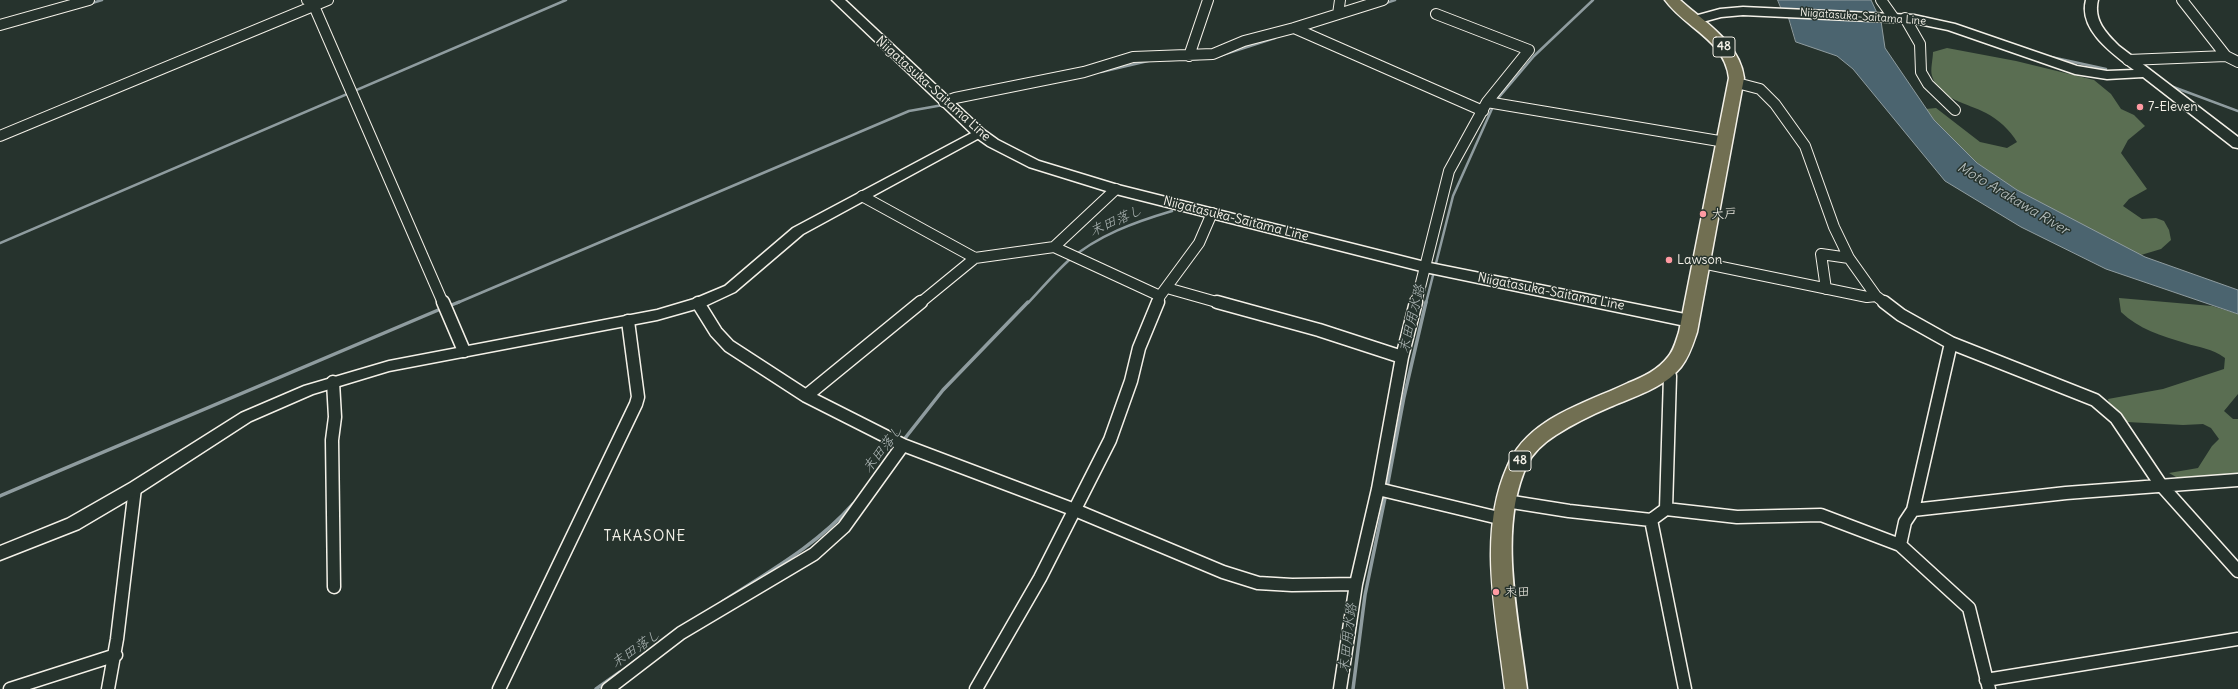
<!DOCTYPE html>
<html>
<head>
<meta charset="utf-8">
<style>
  body { margin:0 }
  canvas { display:block; background:#26332d }
</style>
</head>
<body>
<canvas width="2238" height="689"></canvas>
<script>
const ctx = document.querySelector('canvas').getContext('2d');
ctx.lineJoin = 'round';
function paint(path, color) {
  ctx.fillStyle = color;
  ctx.fill(path, 'evenodd');
}
function strokePath(path, color, width, dash) {
  ctx.strokeStyle = color;
  ctx.lineWidth = width;
  ctx.lineCap = dash ? 'butt' : 'round';
  ctx.setLineDash(dash || []);
  ctx.stroke(path);
}
function write(font, color, halo, rows, align = 'center') {
  ctx.font = font + ' Delius,"Klee One",sans-serif';
  ctx.lineWidth = 3;
  ctx.setLineDash([]);
  ctx.textBaseline = 'middle';
  ctx.strokeStyle = halo;
  ctx.fillStyle = color;
  for (const [text, x, y, turn = 0] of rows) {
    ctx.save();
    ctx.translate(x, y);
    ctx.rotate((+turn || 0) * Math.PI / 180);
    ctx.textAlign = isNaN(turn) ? turn : align;
    if (halo) ctx.strokeText(text, 0, 0);
    ctx.fillText(text, 0, 0);
    ctx.restore();
  }
}
paint(new Path2D(`
  M 1947,48 L 2016,61 L 2094,80 L 2111,94 L 2121,109 L 2134,115 L 2145,126 L 2128,140 L 2121,153 L 2147,189 L 2129,199 L 2123,206 L 2142,219 L 2156,218 L 2164,221 L 2169,230 L 2171,240 L 2161,249 L 2141,255 C 2066,216 1976,182 1926,109 L 1936,108 L 1980,142 L 2007,148 L 2017,142 C 2010,130 1998,119 1986,113 C 1968,103 1939,100 1932,76 C 1930,70 1933,59 1933,52 Z
  M 2119,298 L 2212,306 L 2238,314 L 2238,394 L 2224,411 L 2233,419 L 2238,419 L 2238,476 L 2183,481 L 2169,473 L 2198,468 L 2212,446 L 2219,439 L 2211,428 L 2203,424 L 2183,425 L 2127,422 L 2111,409 L 2108,399 L 2163,389 L 2224,369 L 2225,358 C 2212,348 2200,348 2185,343 C 2161,336 2139,329 2121,312 Z`), '#5a6e52');
const water = new Path2D(`
  M 1778,0 L 1871,0 L 1877,13 L 1782,10 Z
  M 1789,18 L 1881,21 L 1885,48 L 1934,120 L 1977,163 L 2017,190 L 2145,257 L 2238,290 L 2238,314 L 2106,269 L 2021,227 L 1945,181 L 1853,69 L 1837,56 L 1796,42 Z`);
paint(water, '#4b646f');
strokePath(water, '#8f9c9f', 1);
strokePath(new Path2D(`
  M 89,4 L 102,0
  M 1383,4 L 1395,0
  M 1216,57 L 1275,38
  M 2051,57 L 2106,69
  M 1168,60 L 1198,59
  M 1101,72 L 1148,61
  M 2168,85 L 2238,111
  M 0,243 L 566,0
  M 457,303 L 909,111 L 943,105
  M 1028,303 C 1041,289 1054,274 1068,261 C 1098,235 1135,222 1172,211
  M 1426,303 L 1453,196 L 1495,102 L 1534,56 L 1593,0`), '#8f9c9f', 2.5);
strokePath(new Path2D(`
  M 449,306 L 459,302
  M 902,442 L 943,390 L 1028,302
  M 1387,488 L 1404,397 L 1426,302
  M 0,496 L 443,308
  M 722,602 C 768,572 816,546 853,504
  M 596,689 L 620,672
  M 1353,689 L 1365,595 L 1386,493`), '#8f9c9f', 3.5);
const minorFar1 = new Path2D(`
  M 307,0 L 314,6 L 443,303
  M 1881,0 L 1893,17
  M 2182,0 L 2226,56 L 2238,62
  M 1338,14 L 1340,0
  M 1905,18 L 1920,44 L 1921,72 L 1928,84 L 1955,110
  M 0,25 L 89,0
  M 1294,28 L 1483,111
  M 1189,56 L 1208,0
  M 2128,60 L 2226,56
  M 1737,83 L 1760,89 L 1775,104 L 1805,146 L 1834,227 L 1849,258 L 1876,296 L 1885,303
  M 944,102 L 955,98 L 1084,72 L 1133,57 L 1213,54 L 1244,41 L 1294,28 L 1383,0
  M 1487,102 L 1725,142
  M 0,136 L 328,0
  M 862,196 L 975,258
  M 1054,247 L 1160,296
  M 1702,263 L 1867,297 L 1876,296
  M 1167,288 L 1220,303
  M 1826,289 L 1821,254 L 1849,258
  M 920,303 L 975,258 L 1054,247 L 1116,189
  M 1157,303 L 1160,296 L 1199,243 L 1212,213
  M 1416,303 L 1449,171 L 1487,102 L 1529,50 L 1436,14`);
const minor = new Path2D(`
  M 443,302 L 464,351
  M 1217,302 L 1319,330 L 1402,357
  M 1884,302 L 1901,315 L 1951,343 L 2095,400 L 2116,418 L 2161,485 L 2238,571
  M 698,303 L 716,332 L 729,346 L 806,396 L 903,445 L 1075,510 L 1223,572 L 1258,583 L 1292,585 L 1356,584
  M 333,382 L 335,417 L 332,440 L 334,587
  M 806,396 L 921,302
  M 1378,489 L 1503,519
  M 1506,501 L 1569,511 L 1651,520
  M 1666,509 L 1670,376 L 1667,371
  M 1913,510 L 2066,493 L 2238,480
  M 1900,545 L 1905,522 L 1913,510 L 1951,343
  M 1986,680 L 2238,639
  M 10,689 L 116,655
  M 108,689 L 117,639 L 135,488
  M 499,689 L 636,404 L 638,397 L 628,321
  M 608,689 L 681,633 L 814,554 L 844,527 L 903,445
  M 976,689 L 1040,578 L 1110,440 L 1131,381 L 1139,348 L 1158,302
  M 1340,689 L 1356,584 L 1378,489 L 1402,357 L 1416,302
  M 1685,689 L 1651,520 L 1666,509 L 1737,517 L 1821,515 L 1900,545 L 1969,608 L 1989,689`);
const tertiary = new Path2D(`
  M 979,129 L 985,133 L 983,136 L 803,234 L 735,292 L 703,307 L 657,320 L 389,371 L 313,394 L 251,421 L 140,493 L 79,529 L 0,560 L 0,546 L 67,519 L 130,483 L 241,413 L 304,386 L 389,361 L 657,310 L 694,299 L 725,286 L 793,228 Z`);
const secondary = new Path2D(`
  M 832,0 L 845,0 L 984,130 L 998,140 L 1039,161 L 1118,185 L 1425,262 L 1690,315 L 1696,317 L 1698,321 L 1696,325 L 1690,327 L 1425,272 L 1116,194 L 1029,167 L 988,146 L 974,136 Z
  M 2086,0 L 2098,0 C 2093,20 2106,33 2119,46 L 2238,137 L 2238,148 L 2233,147 L 2143,77 L 2107,79 L 2075,74 L 1948,30 L 1914,23 L 1743,15 L 1721,17 L 1695,24 L 1689,20 L 1691,17 L 1720,9 L 1743,7 L 1914,15 L 1955,24 L 2077,66 L 2107,71 L 2134,70 C 2113,54 2078,30 2086,0 Z`);
const primary = new Path2D(`
  M 1665,0 L 1680,0 C 1704,22 1740,43 1744,78 L 1697,332 C 1693,344 1689,357 1681,367 C 1664,388 1633,397 1610,407 C 1591,415 1573,424 1556,435 C 1545,442 1533,452 1527,465 C 1497,529 1519,621 1527,689 L 1505,689 C 1497,618 1477,535 1507,467 C 1527,418 1584,404 1628,383 C 1643,377 1658,370 1668,357 C 1674,350 1676,341 1679,332 L 1729,78 C 1725,40 1685,28 1665,0 Z`);
strokePath(minorFar1, '#f4f1e8', 12);
strokePath(minor, '#f4f1e8', 15);
strokePath(tertiary, '#f4f1e8', 3);
strokePath(secondary, '#f4f1e8', 3);
strokePath(primary, '#f4f1e8', 3);
strokePath(minorFar1, '#26332d', 10);
strokePath(minor, '#26332d', 12);
paint(tertiary, '#26332d');
paint(secondary, '#26332d');
paint(primary, '#716f52');
for (const [x, y, r, color] of [
  [2140,107,4,"#ff9aa2"],
  [1703,214,4,"#ff9aa2"],
  [1669,260,4,"#ff9aa2"],
  [1496,592,4,"#ff9aa2"]
]) {
  const dot = new Path2D();
  dot.arc(x, y, r, 0, 2 * Math.PI);
  ctx.fillStyle = color;
  ctx.fill(dot);
  strokePath(dot, '#26332d', 1.5);
}
write('11px', '#f4f1e8', '#26332d', [
  ["Niigatasuka-Saitama Line",1863,17,4]
]);
for (const [x, y, w] of [
  [1724,47,22],
  [1520,461,22]
]) {
  const box = new Path2D();
  box.roundRect(x - w / 2, y - 10, w, 20, 3);
  ctx.fillStyle = '#26332d';
  ctx.fill(box);
  strokePath(box, '#f4f1e8', 1);
}
write('bold 12px', '#f4f1e8', null, [
  ["48",1724,47],
  ["48",1520,461]
]);
write('13px', '#f4f1e8', '#26332d', [
  ["Niigatasuka-Saitama Line",933,89,42],
  ["Niigatasuka-Saitama Line",1236,219,14],
  ["Niigatasuka-Saitama Line",1551,292,11]
]);
write('13px', '#f4f1e8', '#26332d', [
  ["7-Eleven",2148,107],
  ["大戸",1711,214],
  ["Lawson",1677,260],
  ["末田",1504,592]
], 'left');
write('italic 14px', '#b0b9b8', '#26332d', [
  ["Moto Arakawa River",2013,199,31],
  ["末田落し",1116,221,-24],
  ["末田用水路",1412,319,-76],
  ["末田落し",883,449,-52],
  ["末田用水路",1348,638,-83],
  ["末田落し",636,649,-34]
]);
ctx.letterSpacing = '1px';
write('15px', '#f4f1e8', '#26332d', [
  ["TAKASONE",645,537]
]);
ctx.letterSpacing = '0px';
</script>
</body>
</html>
